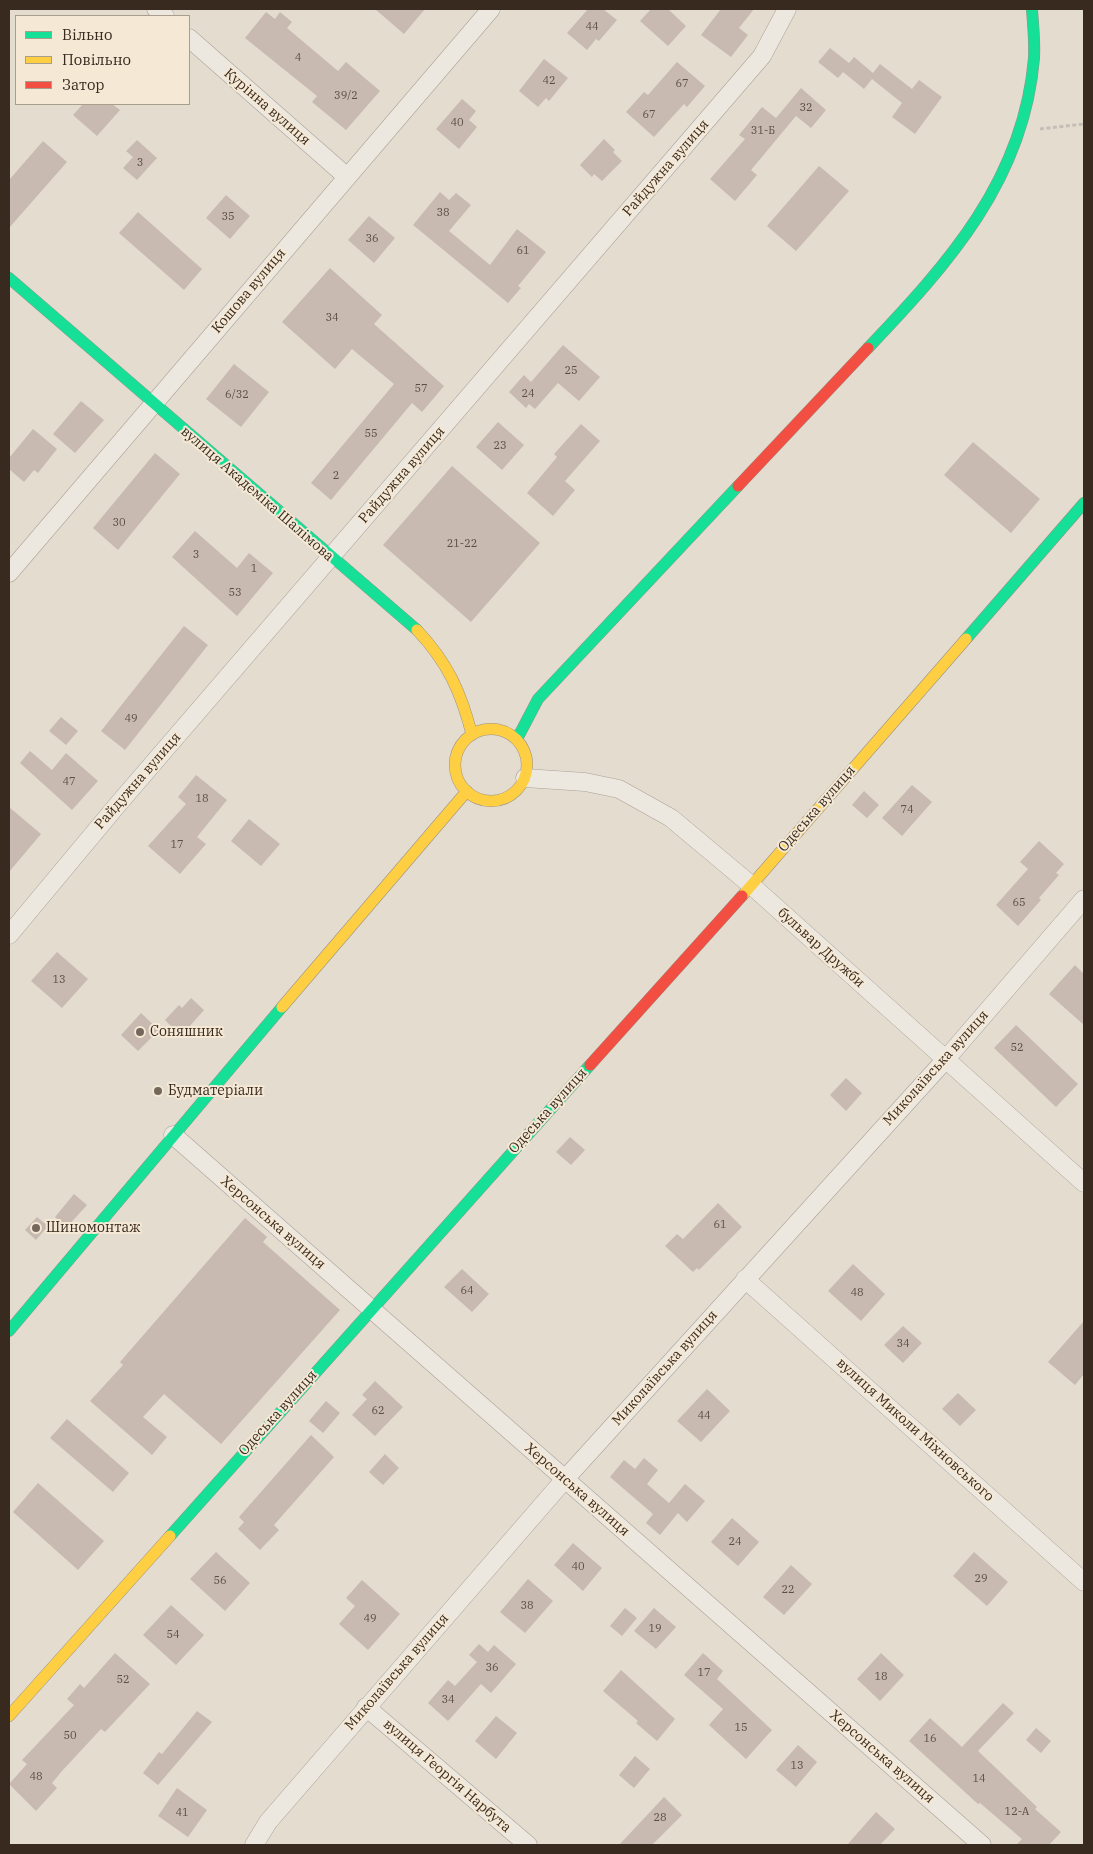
<!DOCTYPE html>
<html>
<head>
<meta charset="utf-8">
<style>
  body { margin:0 }
  #map { position:relative; width:1093px; height:1854px; overflow:hidden; background:#e4dccf; font-family:"IBM Plex Serif",serif }
  canvas { display:block }
  .frame { position:absolute; inset:0; border:10px solid #382a1f; pointer-events:none }
  .legend { position:absolute; left:15px; top:15px; width:175px; height:90px; box-sizing:border-box; background:#f5e9d5; border:1px solid #a99d8c; margin:0; padding:6px 9px; list-style:none; font-size:15px; color:#382a1f }
  .legend li { display:flex; align-items:center; gap:10px; height:25px }
  .legend b { width:25px; border:1px solid #a99d8c }
</style>
</head>
<body>
<div id="map">
<canvas width="1093" height="1854"></canvas>
<div class="frame"></div>
<ul class="legend">
<li><b style="height:6px;background:#16e098"></b>Вільно</li>
<li><b style="height:6px;background:#ffcf43"></b>Повільно</li>
<li><b style="height:6px;background:#f24e42"></b>Затор</li>
</ul>
</div>
<script>
const ctx = document.querySelector('canvas').getContext('2d');
ctx.lineJoin = 'round';
function paint(path, color) {
  ctx.fillStyle = color;
  ctx.fill(path, 'evenodd');
}
function strokePath(path, color, width, dash) {
  ctx.strokeStyle = color;
  ctx.lineWidth = width;
  ctx.lineCap = dash ? 'butt' : 'round';
  ctx.setLineDash(dash || []);
  ctx.stroke(path);
}
function write(font, color, halo, rows, align = 'center') {
  ctx.font = font + ' "IBM Plex Serif",serif';
  ctx.lineWidth = 4;
  ctx.setLineDash([]);
  ctx.textBaseline = 'middle';
  ctx.strokeStyle = halo;
  ctx.fillStyle = color;
  for (const [text, x, y, turn = 0] of rows) {
    ctx.save();
    ctx.translate(x, y);
    ctx.rotate((+turn || 0) * Math.PI / 180);
    ctx.textAlign = isNaN(turn) ? turn : align;
    if (halo) ctx.strokeText(text, 0, 0);
    ctx.fillText(text, 0, 0);
    ctx.restore();
  }
}
paint(new Path2D(`
  M 375,9 L 425,9 L 404,34 Z
  M 588,9 L 603,9 L 617,20 L 599,41 L 596,39 L 587,50 L 567,33 Z
  M 651,9 L 668,9 L 686,26 L 668,46 L 640,21 Z
  M 721,9 L 754,9 L 739,28 L 748,35 L 731,57 L 701,35 Z
  M 266,12 L 275,19 L 280,12 L 292,22 L 287,28 L 338,71 L 346,62 L 380,91 L 346,130 L 312,102 L 317,96 L 245,38 Z
  M 830,48 L 849,63 L 854,57 L 873,73 L 880,64 L 912,89 L 919,80 L 942,97 L 915,134 L 892,117 L 902,103 L 872,79 L 864,89 L 843,72 L 838,78 L 818,62 Z
  M 544,59 L 568,78 L 549,101 L 546,98 L 538,107 L 519,91 Z
  M 677,62 L 705,86 L 687,107 L 684,104 L 654,137 L 626,112 L 644,92 L 648,95 Z
  M 801,88 L 826,110 L 811,128 L 796,116 L 751,170 L 757,175 L 735,201 L 710,179 L 745,139 L 739,135 L 762,107 L 776,118 Z
  M 462,99 L 476,111 L 469,120 L 477,127 L 459,149 L 436,129 Z
  M 83,104 L 112,104 L 120,110 L 97,136 L 73,115 Z
  M 604,139 L 615,150 L 613,152 L 622,161 L 602,181 L 594,174 L 592,177 L 580,165 Z
  M 137,140 L 157,158 L 137,180 L 123,168 L 133,157 L 126,151 Z
  M 43,141 L 67,162 L 9,228 L 9,180 Z
  M 819,166 L 849,191 L 796,251 L 767,226 Z
  M 440,192 L 449,200 L 456,193 L 471,205 L 449,231 L 490,265 L 517,229 L 546,252 L 518,286 L 521,288 L 508,303 L 413,225 Z
  M 226,195 L 250,216 L 230,239 L 206,218 Z
  M 138,212 L 202,269 L 184,290 L 119,233 Z
  M 369,216 L 395,238 L 374,263 L 348,240 Z
  M 330,268 L 382,315 L 374,324 L 444,386 L 422,412 L 412,403 L 331,500 L 311,483 L 394,384 L 352,349 L 335,369 L 282,322 Z
  M 563,345 L 600,377 L 579,401 L 558,383 L 535,409 L 529,404 L 526,408 L 509,392 L 524,375 L 531,382 Z
  M 234,364 L 269,392 L 241,427 L 206,399 Z
  M 81,401 L 104,420 L 75,453 L 53,434 Z
  M 498,422 L 524,445 L 502,470 L 476,447 Z
  M 581,424 L 600,441 L 565,481 L 575,490 L 553,516 L 527,493 L 557,457 L 554,454 Z
  M 33,429 L 57,449 L 38,473 L 34,470 L 24,482 L 9,469 L 9,458 Z
  M 973,442 L 1040,499 L 1011,533 L 944,475 Z
  M 155,453 L 180,474 L 118,550 L 93,528 Z
  M 452,466 L 540,543 L 471,622 L 383,545 Z
  M 195,531 L 237,568 L 249,553 L 273,573 L 237,616 L 172,557 Z
  M 184,626 L 208,645 L 125,750 L 101,731 Z
  M 61,717 L 78,731 L 66,745 L 49,731 Z
  M 30,751 L 52,770 L 66,753 L 98,781 L 72,810 L 20,763 Z
  M 196,775 L 227,800 L 197,837 L 206,844 L 180,874 L 148,846 L 186,804 L 178,797 Z
  M 912,785 L 932,802 L 902,836 L 882,818 Z
  M 864,791 L 879,805 L 867,818 L 852,805 Z
  M 9,807 L 41,834 L 9,872 Z
  M 249,819 L 280,844 L 261,866 L 231,841 Z
  M 1039,841 L 1064,864 L 1056,873 L 1059,875 L 1039,898 L 1041,900 L 1018,926 L 996,905 L 1028,869 L 1020,862 Z
  M 57,952 L 88,979 L 62,1008 L 31,981 Z
  M 1075,965 L 1084,974 L 1084,1025 L 1049,994 Z
  M 191,998 L 204,1010 L 181,1036 L 165,1020 L 179,1005 L 182,1008 Z
  M 141,1013 L 159,1030 L 138,1051 L 121,1035 Z
  M 1016,1025 L 1078,1084 L 1056,1107 L 994,1048 Z
  M 846,1078 L 862,1093 L 846,1111 L 830,1095 Z
  M 570,1137 L 585,1150 L 571,1165 L 556,1152 Z
  M 74,1194 L 87,1205 L 67,1227 L 55,1217 Z
  M 718,1203 L 742,1227 L 699,1270 L 697,1268 L 693,1272 L 665,1246 L 677,1234 L 683,1239 Z
  M 37,1217 L 48,1226 L 36,1240 L 25,1230 Z
  M 245,1218 L 267,1237 L 263,1242 L 340,1310 L 221,1444 L 164,1394 L 143,1417 L 167,1437 L 152,1455 L 90,1401 L 123,1365 L 120,1362 Z
  M 853,1264 L 885,1294 L 861,1321 L 828,1291 Z
  M 462,1269 L 489,1294 L 472,1312 L 444,1287 Z
  M 1084,1321 L 1084,1374 L 1075,1385 L 1048,1362 Z
  M 903,1326 L 922,1343 L 903,1363 L 884,1345 Z
  M 375,1381 L 403,1407 L 375,1436 L 352,1415 L 367,1399 L 362,1395 Z
  M 707,1389 L 730,1411 L 701,1442 L 677,1421 Z
  M 958,1393 L 976,1410 L 960,1426 L 942,1409 Z
  M 326,1401 L 340,1413 L 323,1433 L 309,1421 Z
  M 67,1419 L 129,1473 L 113,1492 L 50,1438 Z
  M 311,1435 L 334,1457 L 274,1525 L 279,1530 L 260,1550 L 238,1529 L 244,1522 L 239,1517 Z
  M 385,1454 L 399,1468 L 383,1485 L 369,1472 Z
  M 644,1458 L 658,1470 L 647,1484 L 669,1503 L 685,1484 L 705,1501 L 687,1522 L 678,1513 L 660,1535 L 646,1523 L 653,1514 L 610,1477 L 624,1460 L 635,1469 Z
  M 38,1483 L 104,1541 L 78,1570 L 13,1512 Z
  M 732,1518 L 759,1542 L 738,1566 L 711,1542 Z
  M 573,1543 L 602,1568 L 583,1591 L 554,1565 Z
  M 216,1552 L 250,1583 L 225,1611 L 190,1579 Z
  M 974,1552 L 1008,1582 L 987,1606 L 953,1576 Z
  M 791,1565 L 812,1584 L 784,1615 L 763,1597 Z
  M 528,1579 L 553,1601 L 525,1633 L 500,1612 Z
  M 362,1580 L 400,1614 L 368,1650 L 339,1624 L 355,1606 L 346,1598 Z
  M 171,1605 L 204,1635 L 176,1665 L 143,1635 Z
  M 625,1608 L 637,1618 L 622,1636 L 610,1626 Z
  M 654,1608 L 676,1627 L 656,1649 L 634,1631 Z
  M 479,1644 L 488,1652 L 494,1645 L 516,1664 L 491,1693 L 481,1684 L 448,1721 L 428,1703 L 448,1680 L 455,1686 L 477,1662 L 469,1655 Z
  M 115,1653 L 150,1684 L 105,1732 L 101,1729 L 62,1771 L 52,1783 L 57,1788 L 36,1811 L 9,1784 L 27,1764 L 22,1760 L 74,1705 L 67,1699 L 80,1684 L 84,1688 Z
  M 703,1653 L 723,1671 L 717,1679 L 772,1730 L 746,1759 L 709,1725 L 723,1709 L 684,1675 Z
  M 881,1653 L 904,1675 L 880,1701 L 857,1679 Z
  M 621,1670 L 675,1719 L 657,1741 L 636,1723 L 638,1721 L 603,1691 Z
  M 1003,1703 L 1014,1713 L 978,1751 L 1037,1807 L 1035,1809 L 1061,1832 L 1049,1845 L 1016,1845 L 1022,1839 L 980,1803 L 978,1804 L 909,1741 L 930,1718 L 962,1747 Z
  M 197,1711 L 212,1722 L 158,1785 L 143,1773 L 159,1752 L 162,1754 Z
  M 496,1716 L 517,1733 L 496,1759 L 475,1741 Z
  M 1036,1728 L 1051,1741 L 1041,1753 L 1026,1740 Z
  M 798,1745 L 817,1762 L 796,1787 L 776,1770 Z
  M 635,1756 L 650,1769 L 634,1788 L 619,1775 Z
  M 177,1788 L 207,1810 L 188,1837 L 158,1816 Z
  M 664,1797 L 682,1815 L 652,1845 L 619,1845 Z
  M 876,1812 L 895,1829 L 880,1845 L 847,1845 Z`), '#c8bab0');
const street = new Path2D(`
  M 156,9 L 165,16
  M 189,38 L 346,176
  M 9,573 L 491,9
  M 525,778 L 585,782 L 619,789 L 671,818 L 751,885 L 1084,1183
  M 9,935 L 119,803 L 762,56 L 787,9
  M 173,1135 L 982,1845
  M 745,1279 L 1084,1582
  M 366,1707 L 528,1845
  M 254,1845 L 268,1822 L 565,1479 L 946,1059 L 1084,899`);
const fast = new Path2D(`
  M 9,278 L 417,630
  M 868,348 C 948,264 1024,180 1034,58 C 1035,42 1033,25 1032,9
  M 966,639 L 1084,503
  M 517,739 L 538,699 L 738,486
  M 9,1331 L 282,1007
  M 170,1536 L 590,1065`);
const slow = new Path2D(`
  M 417,630 C 448,663 461,692 472,735
  M455 765a36 36 0 1 1 72 0a36 36 0 1 1-72 0Z
  M 742,896 L 966,639
  M 282,1007 L 467,791
  M 9,1716 L 170,1536`);
const jam = new Path2D(`
  M 738,486 L 868,348
  M 590,1065 L 742,896`);
strokePath(street, '#aaa197', 19);
strokePath(fast, '#999188', 12);
strokePath(slow, '#999188', 12);
strokePath(jam, '#999188', 12);
strokePath(new Path2D(`
  M 1040,129 L 1084,124`), '#c5beb7', 3, [4, 2.5]);
strokePath(street, '#ece8e0', 18);
strokePath(fast, '#16e098', 11);
strokePath(slow, '#ffcf43', 11);
strokePath(jam, '#f24e42', 11);
for (const [x, y, r, color] of [
  [140,1032,5,"#74685d"],
  [158,1091,5,"#74685d"],
  [36,1228,5,"#74685d"]
]) {
  const dot = new Path2D();
  dot.arc(x, y, r, 0, 2 * Math.PI);
  ctx.fillStyle = color;
  ctx.fill(dot);
  strokePath(dot, '#f5e9d5', 2);
}
write('11px', '#5c4e43', null, [
  ["44",592,27],
  ["4",298,58],
  ["42",549,81],
  ["67",682,84],
  ["39/2",346,96],
  ["32",806,108],
  ["67",649,115],
  ["40",457,123],
  ["31-Б",763,131],
  ["3",140,163],
  ["38",443,213],
  ["35",228,217],
  ["36",372,239],
  ["61",523,251],
  ["34",332,318],
  ["25",571,371],
  ["57",421,389],
  ["24",528,394],
  ["6/32",237,395],
  ["55",371,434],
  ["23",500,446],
  ["2",336,476],
  ["30",119,523],
  ["21-22",462,544],
  ["3",196,555],
  ["1",254,569],
  ["53",235,593],
  ["49",131,719],
  ["47",69,782],
  ["18",202,799],
  ["74",907,810],
  ["17",177,845],
  ["65",1019,903],
  ["13",59,980],
  ["52",1017,1048],
  ["61",720,1225],
  ["64",467,1291],
  ["48",857,1293],
  ["34",903,1344],
  ["62",378,1411],
  ["44",704,1416],
  ["24",735,1542],
  ["40",578,1567],
  ["29",981,1579],
  ["56",220,1581],
  ["22",788,1590],
  ["38",527,1606],
  ["49",370,1619],
  ["19",655,1629],
  ["54",173,1635],
  ["36",492,1668],
  ["17",704,1673],
  ["18",881,1677],
  ["52",123,1680],
  ["34",448,1700],
  ["15",741,1728],
  ["50",70,1736],
  ["16",930,1739],
  ["13",797,1766],
  ["48",36,1777],
  ["14",979,1779],
  ["12-А",1017,1812],
  ["41",182,1813],
  ["28",660,1818]
]);
write('14px', '#382a1f', '#f5e9d5', [
  ["Курінна вулиця",267,107,41],
  ["Райдужна вулиця",666,168,-49],
  ["Кошова вулиця",249,291,-50],
  ["Райдужна вулиця",402,475,-49],
  ["вулиця Академіка Шалімова",257,494,41],
  ["Райдужна вулиця",138,781,-49],
  ["Одеська вулиця",817,809,-49],
  ["бульвар Дружби",821,948,42],
  ["Миколаївська вулиця",936,1068,-48],
  ["Одеська вулиця",548,1111,-48],
  ["Херсонська вулиця",273,1223,41],
  ["Миколаївська вулиця",665,1368,-48],
  ["Одеська вулиця",278,1413,-48],
  ["вулиця Миколи Міхновського",915,1430,42],
  ["Херсонська вулиця",577,1490,41],
  ["Миколаївська вулиця",397,1672,-49],
  ["Херсонська вулиця",882,1757,41],
  ["вулиця Георгія Нарбута",447,1776,41]
]);
write('14px', '#382a1f', '#f5e9d5', [
  ["Соняшник",150,1032],
  ["Будматеріали",168,1091],
  ["Шиномонтаж",46,1228]
], 'left');
</script>
</body>
</html>
